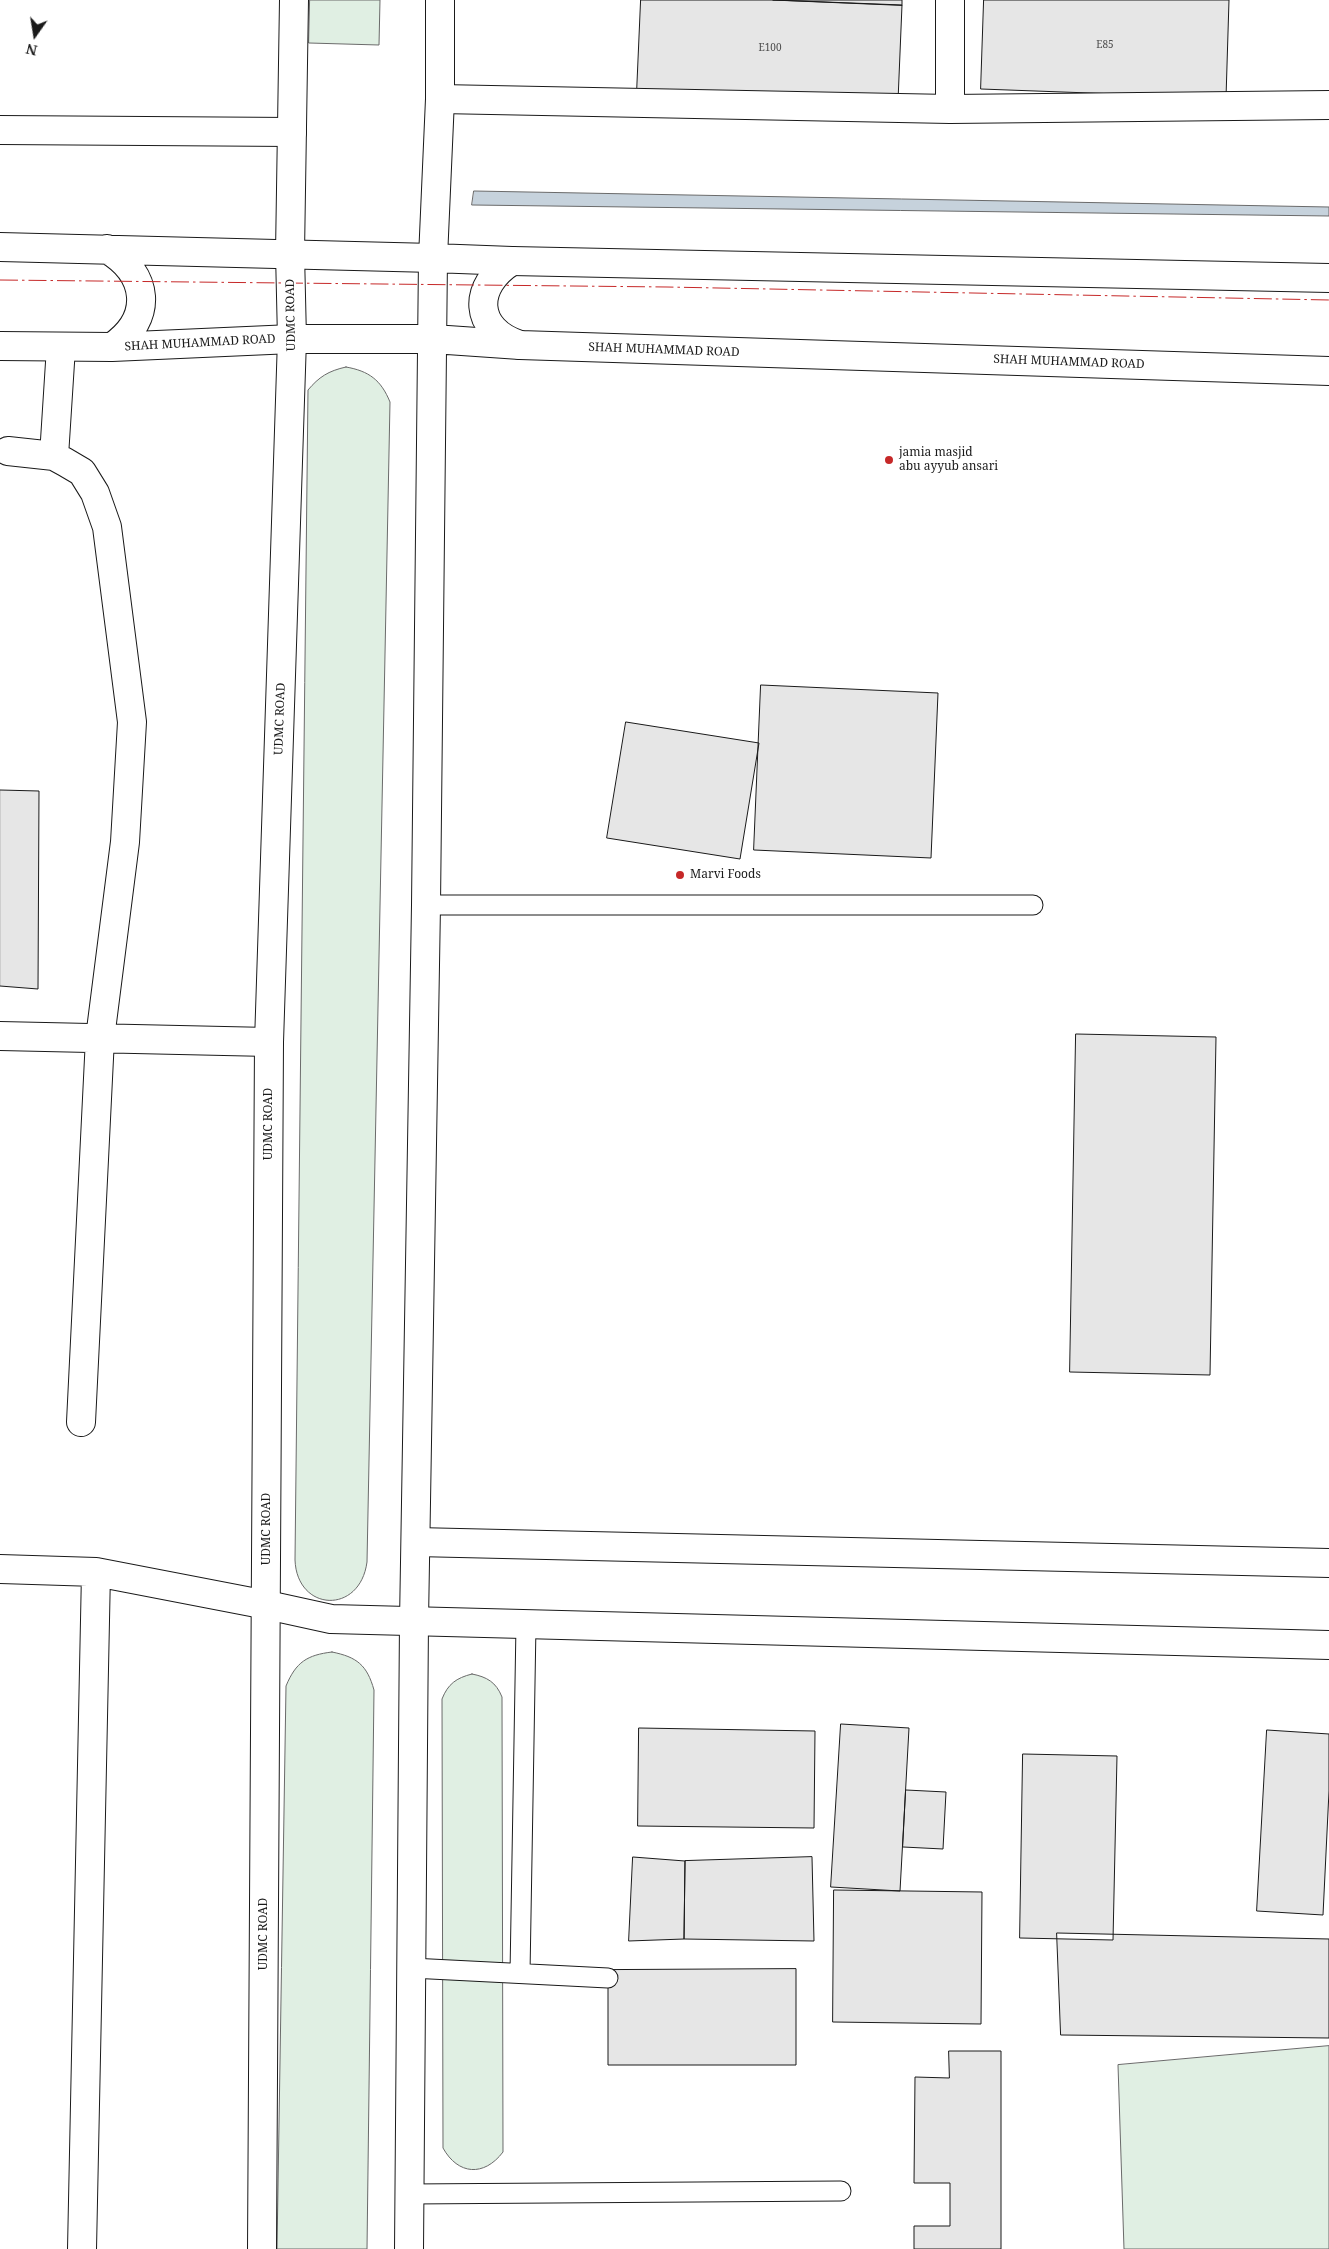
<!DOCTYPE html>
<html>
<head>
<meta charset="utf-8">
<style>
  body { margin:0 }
  #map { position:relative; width:1329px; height:2249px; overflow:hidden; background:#fff; font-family:"Noto Serif",serif }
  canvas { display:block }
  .north { position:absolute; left:10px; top:10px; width:50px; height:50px; -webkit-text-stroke:4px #fff; paint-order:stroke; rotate:193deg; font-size:14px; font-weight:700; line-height:20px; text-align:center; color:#1a1a1a }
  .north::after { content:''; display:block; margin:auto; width:18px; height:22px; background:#1a1a1a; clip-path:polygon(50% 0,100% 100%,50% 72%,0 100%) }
</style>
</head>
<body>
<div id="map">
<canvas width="1329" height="2249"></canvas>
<div class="north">N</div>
</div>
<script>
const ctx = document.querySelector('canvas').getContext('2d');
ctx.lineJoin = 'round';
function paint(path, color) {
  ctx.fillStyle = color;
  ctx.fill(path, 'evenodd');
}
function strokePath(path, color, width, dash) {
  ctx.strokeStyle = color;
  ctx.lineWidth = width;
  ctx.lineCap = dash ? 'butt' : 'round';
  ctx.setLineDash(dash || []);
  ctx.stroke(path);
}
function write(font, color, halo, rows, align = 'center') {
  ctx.font = font + ' "Noto Serif",serif';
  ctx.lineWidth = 4;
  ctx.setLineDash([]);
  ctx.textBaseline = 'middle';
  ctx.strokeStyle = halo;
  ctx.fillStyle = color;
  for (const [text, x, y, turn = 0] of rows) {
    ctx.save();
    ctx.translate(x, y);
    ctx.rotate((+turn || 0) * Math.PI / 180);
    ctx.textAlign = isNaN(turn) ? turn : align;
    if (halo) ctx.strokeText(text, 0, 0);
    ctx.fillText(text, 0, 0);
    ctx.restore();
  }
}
const green = new Path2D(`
  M 310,0 L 380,0 L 379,45 L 309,43 Z
  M 346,367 C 369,371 381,380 390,402 L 367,1562 C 360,1615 297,1612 295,1560 L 308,390 C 319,377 328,371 346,367 Z
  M 332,1652 C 357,1657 367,1665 374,1690 L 367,2249 L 277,2249 L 286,1686 C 296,1662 307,1655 332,1652 Z
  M 472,1674 C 487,1677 496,1682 502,1697 L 503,2152 C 484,2177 458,2175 443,2148 L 442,1699 C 448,1684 456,1678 472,1674 Z
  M 1329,2046 L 1329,2249 L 1124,2249 L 1118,2065 Z`);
paint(green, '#e0efe3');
strokePath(green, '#6a6a6a', 1);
const water = new Path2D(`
  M 474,191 L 1329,207 L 1329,216 L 472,205 Z`);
paint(water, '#c6d2dc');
strokePath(water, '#6a6a6a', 1);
const building = new Path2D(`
  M 641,0 L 775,0 L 902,5 L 898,101 L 637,92 Z
  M 773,0 L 902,0 L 902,5 Z
  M 984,0 L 1229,0 L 1226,98 L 981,89 Z
  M 761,685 L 938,693 L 931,858 L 754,850 Z
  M 626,722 L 759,743 L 740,859 L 607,838 Z
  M 0,790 L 39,791 L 38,989 L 0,986 Z
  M 1076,1034 L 1216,1037 L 1210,1375 L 1070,1372 Z
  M 841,1724 L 909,1728 L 900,1891 L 831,1887 Z
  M 639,1728 L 815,1731 L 814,1828 L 638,1826 Z
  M 1267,1730 L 1329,1734 L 1329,1791 L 1323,1915 L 1257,1911 Z
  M 1023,1754 L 1117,1756 L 1113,1940 L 1020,1938 Z
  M 906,1790 L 946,1792 L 943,1849 L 903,1847 Z
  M 633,1857 L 685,1861 L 684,1939 L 629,1941 Z
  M 812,1857 L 814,1941 L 684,1939 L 685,1861 Z
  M 834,1890 L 982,1892 L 981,2024 L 833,2022 Z
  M 1057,1933 L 1329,1939 L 1329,2038 L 1061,2035 Z
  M 796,1969 L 796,2065 L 608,2065 L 608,1970 Z
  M 949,2051 L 1001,2051 L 1001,2249 L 914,2249 L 914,2226 L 950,2226 L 950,2183 L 914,2183 L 915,2077 L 949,2078 Z`);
paint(building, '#e6e6e6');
strokePath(building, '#1a1a1a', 1);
const service = new Path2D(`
  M 426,905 L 1033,905
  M 411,1968 L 608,1978
  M 520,1973 L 526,1625
  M 410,2194 L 841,2191`);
const minor = new Path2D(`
  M 440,99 L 950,109 L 1329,105
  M 950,109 L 950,0
  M 0,130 L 292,132
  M 8,451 L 54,456 L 65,462 L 82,472 L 95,493 L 107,527 L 132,722 L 125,842 L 100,1038 L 81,1422
  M 54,456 L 61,347
  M 0,1036 L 269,1042
  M 0,1569 L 96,1572 L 267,1605
  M 82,2249 L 96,1572`);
const tertiary = new Path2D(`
  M 0,247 L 433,258
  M 107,249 C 149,274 154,318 112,347
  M 512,261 C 472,286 473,330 520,345
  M 0,346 L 112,347 L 292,339
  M 416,1542 L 1329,1563
  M 267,1605 L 331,1619 L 1329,1645`);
const secondary = new Path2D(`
  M 433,258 L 512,261 L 1329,278
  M 292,339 L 433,339 L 520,345 L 1329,371
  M 262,2249 L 269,1042 L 292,339 L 290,253 L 294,0
  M 409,2249 L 414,1621 L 426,905 L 433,258 L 440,99 L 440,0`);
strokePath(service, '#1a1a1a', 21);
strokePath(minor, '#1a1a1a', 30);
strokePath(tertiary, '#1a1a1a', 30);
strokePath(secondary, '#1a1a1a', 30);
strokePath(service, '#fff', 19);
strokePath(minor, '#fff', 28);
strokePath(tertiary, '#fff', 28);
strokePath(secondary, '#fff', 28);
strokePath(new Path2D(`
  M 0,280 L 667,287 L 1329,300`), '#c62828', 1, [18, 4, 2.5, 4]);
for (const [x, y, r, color] of [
  [889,460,5,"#c62828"],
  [680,875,5,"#c62828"]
]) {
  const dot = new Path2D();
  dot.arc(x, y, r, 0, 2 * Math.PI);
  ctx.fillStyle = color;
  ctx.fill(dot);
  strokePath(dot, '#fff', 2);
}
write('10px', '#4d4d4d', null, [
  ["E85",1105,45],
  ["E100",770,48]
]);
write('12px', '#1a1a1a', '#fff', [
  ["UDMC ROAD",291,315,-91],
  ["SHAH MUHAMMAD ROAD",200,343,-3],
  ["SHAH MUHAMMAD ROAD",664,350,2],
  ["SHAH MUHAMMAD ROAD",1069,362,2],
  ["UDMC ROAD",280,719,-88],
  ["UDMC ROAD",269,1124,-90],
  ["UDMC ROAD",267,1529,-90],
  ["UDMC ROAD",264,1934,-90]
]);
write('12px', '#1a1a1a', '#fff', [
  ["jamia masjid",899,453],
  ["abu ayyub ansari",899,467],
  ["Marvi Foods",690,875]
], 'left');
</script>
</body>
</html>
